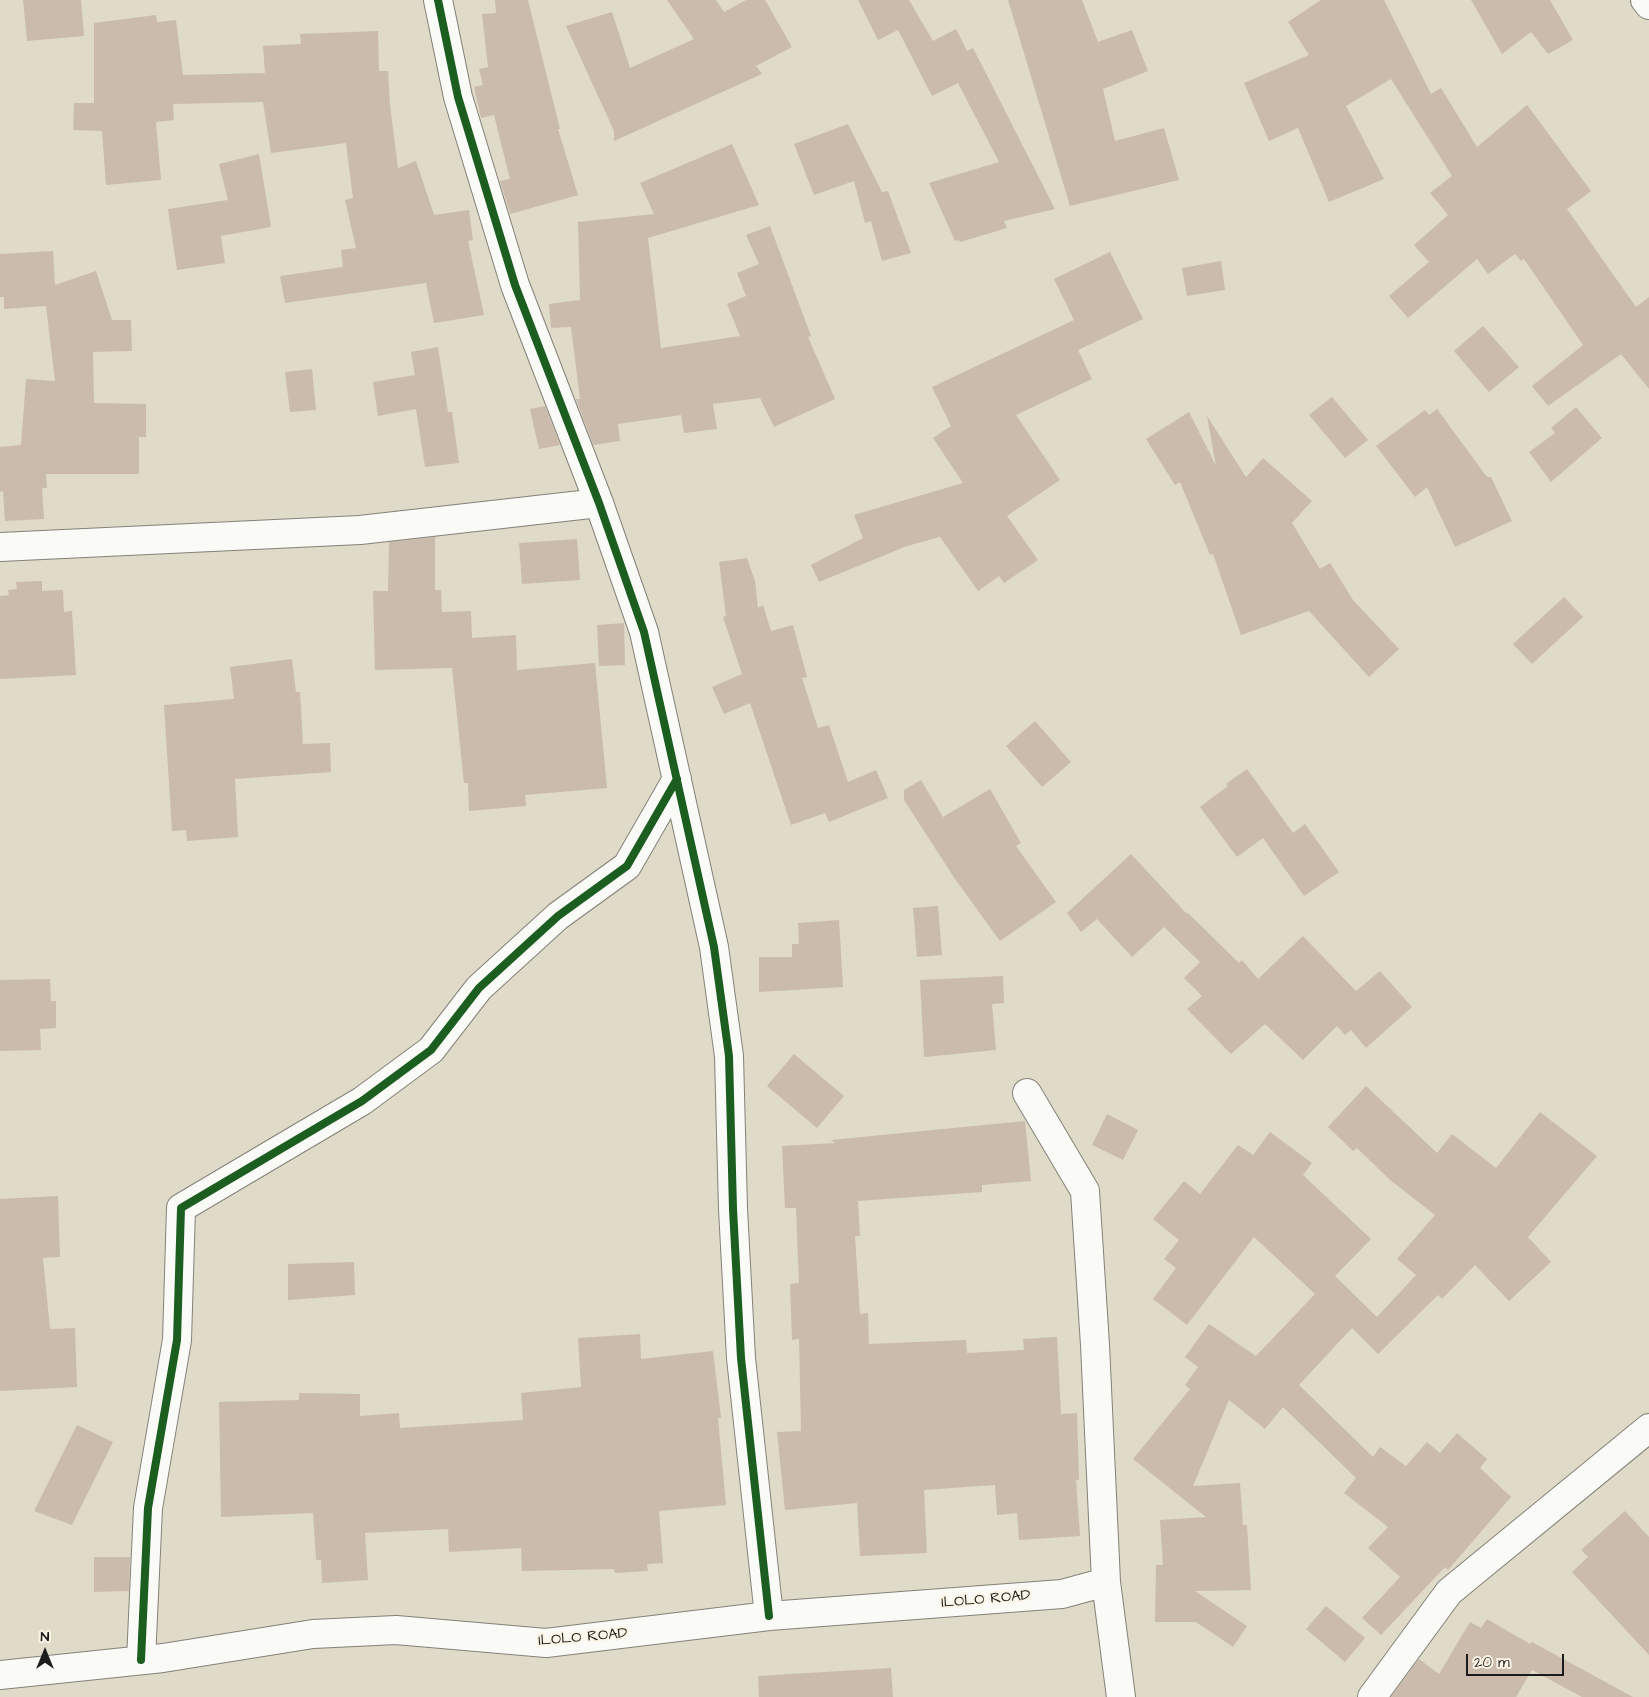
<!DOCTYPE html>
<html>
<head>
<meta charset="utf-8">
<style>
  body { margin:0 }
  #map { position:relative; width:1649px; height:1697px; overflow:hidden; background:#dfdbc8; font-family:"Architects Daughter",sans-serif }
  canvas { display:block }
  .north { position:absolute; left:20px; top:1627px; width:50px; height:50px; -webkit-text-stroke:4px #fcf5e5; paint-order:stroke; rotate:0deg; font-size:14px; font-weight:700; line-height:20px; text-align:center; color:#1c1c1c }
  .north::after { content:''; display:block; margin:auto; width:18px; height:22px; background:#1c1c1c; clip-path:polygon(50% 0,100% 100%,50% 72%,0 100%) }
  .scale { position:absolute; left:1466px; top:1654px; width:98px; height:22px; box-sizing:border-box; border:2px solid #1c1c1c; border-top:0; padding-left:6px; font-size:15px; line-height:18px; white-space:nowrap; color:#1c1c1c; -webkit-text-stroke:4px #fcf5e5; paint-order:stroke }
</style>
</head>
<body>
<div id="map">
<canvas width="1649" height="1697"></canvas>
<div class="north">N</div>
<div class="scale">20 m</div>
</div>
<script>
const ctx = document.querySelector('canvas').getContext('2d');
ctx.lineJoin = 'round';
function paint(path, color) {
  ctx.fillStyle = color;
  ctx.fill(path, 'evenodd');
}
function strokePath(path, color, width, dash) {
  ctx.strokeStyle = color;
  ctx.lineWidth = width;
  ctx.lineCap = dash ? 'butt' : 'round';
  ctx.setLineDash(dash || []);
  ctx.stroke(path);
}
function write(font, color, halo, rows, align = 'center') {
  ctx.font = font + ' "Architects Daughter",sans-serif';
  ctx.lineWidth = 4.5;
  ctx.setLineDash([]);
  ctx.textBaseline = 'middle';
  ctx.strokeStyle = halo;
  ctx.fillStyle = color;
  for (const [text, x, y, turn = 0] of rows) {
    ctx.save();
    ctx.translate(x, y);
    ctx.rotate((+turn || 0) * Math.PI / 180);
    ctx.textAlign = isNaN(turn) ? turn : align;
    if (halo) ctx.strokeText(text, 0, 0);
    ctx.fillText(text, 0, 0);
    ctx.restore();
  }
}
paint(new Path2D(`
  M 23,0 L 81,0 L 84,36 L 27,41 Z
  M 495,0 L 528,0 L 560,129 L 558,129 L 578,195 L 510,214 L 500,181 L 510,179 L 494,115 L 481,118 L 474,87 L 483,85 L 479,69 L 488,67 L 482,14 L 496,13 Z
  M 667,0 L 716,0 L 724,12 L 746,0 L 765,0 L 792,47 L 756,66 L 762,74 L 614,141 L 614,131 L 566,26 L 612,12 L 630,68 L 694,39 Z
  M 858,0 L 909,0 L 933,41 L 956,29 L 967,51 L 973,48 L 1055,209 L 1004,221 L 1007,228 L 960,242 L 959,240 L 955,241 L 929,183 L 999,162 L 958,83 L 932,96 L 898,30 L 878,40 Z
  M 1008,0 L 1082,0 L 1098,42 L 1132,30 L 1148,71 L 1103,89 L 1115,141 L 1164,128 L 1179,180 L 1070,206 Z
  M 1321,0 L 1384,0 L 1431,94 L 1441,88 L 1477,147 L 1527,105 L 1591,191 L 1567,209 L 1636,307 L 1649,297 L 1649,389 L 1621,354 L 1548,406 L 1532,386 L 1583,345 L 1524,259 L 1521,261 L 1515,254 L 1488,274 L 1477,259 L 1408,318 L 1389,296 L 1429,262 L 1414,245 L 1448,215 L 1430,193 L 1452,176 L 1391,79 L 1346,106 L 1384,179 L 1329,202 L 1298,128 L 1269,141 L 1244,83 L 1309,55 L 1288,22 Z
  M 1471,0 L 1550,0 L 1573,40 L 1548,54 L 1531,32 L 1502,54 Z
  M 156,15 L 157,22 L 176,20 L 183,75 L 265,73 L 263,46 L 301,44 L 300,34 L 378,31 L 379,71 L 388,71 L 390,105 L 398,168 L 416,161 L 434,215 L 469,210 L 473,240 L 468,241 L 484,315 L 434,323 L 426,283 L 285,303 L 280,276 L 343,267 L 341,250 L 356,248 L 345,200 L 353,198 L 346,143 L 271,153 L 263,102 L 173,104 L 174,120 L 156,122 L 161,180 L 106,185 L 102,131 L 73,130 L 74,103 L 94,103 L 94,23 Z
  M 848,124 L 882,192 L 888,191 L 911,253 L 882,261 L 871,221 L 865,223 L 854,181 L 814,195 L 794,144 Z
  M 732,144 L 759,205 L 648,238 L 661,348 L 740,336 L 727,304 L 746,296 L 737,273 L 759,264 L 746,235 L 770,226 L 811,336 L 808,337 L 835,399 L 774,427 L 760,398 L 713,404 L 717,429 L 684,433 L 681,415 L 618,424 L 620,441 L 593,445 L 576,399 L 580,399 L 571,327 L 551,328 L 549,304 L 580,300 L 578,222 L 654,214 L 640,183 Z
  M 259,154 L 271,227 L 221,236 L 225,263 L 177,270 L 168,209 L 228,200 L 219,164 Z
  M 53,251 L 55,285 L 96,271 L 112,320 L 131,320 L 132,351 L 93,352 L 94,403 L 146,404 L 146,437 L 139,437 L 139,474 L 46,474 L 47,488 L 42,488 L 44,519 L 5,521 L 3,491 L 0,492 L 0,447 L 21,445 L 26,379 L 55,381 L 46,306 L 4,309 L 4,297 L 0,297 L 0,254 Z
  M 1110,252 L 1143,319 L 1078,350 L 1092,379 L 1016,415 L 1060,480 L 1007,516 L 1038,560 L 1004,583 L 999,576 L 978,591 L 940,537 L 907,546 L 819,582 L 811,565 L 863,538 L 854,515 L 963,483 L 933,438 L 951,426 L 932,387 L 1074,320 L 1054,279 Z
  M 1221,261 L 1225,290 L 1187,296 L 1182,268 Z
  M 1483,326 L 1519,367 L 1489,392 L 1454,351 Z
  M 438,347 L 448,412 L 452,412 L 459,463 L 425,467 L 416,409 L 378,416 L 373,382 L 415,375 L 411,352 Z
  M 312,369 L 316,410 L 290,412 L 285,372 Z
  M 1332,397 L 1368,440 L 1345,458 L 1309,415 Z
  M 545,406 L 560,445 L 539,449 L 530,409 Z
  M 1576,407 L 1602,438 L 1551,482 L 1529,452 L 1555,433 L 1551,428 Z
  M 1437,409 L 1487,477 L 1491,477 L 1512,521 L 1455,547 L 1427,487 L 1415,497 L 1376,446 L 1425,410 L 1429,415 Z
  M 1189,412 L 1216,466 L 1207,416 L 1246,477 L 1263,458 L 1312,501 L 1292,523 L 1320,569 L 1330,563 L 1353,600 L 1399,649 L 1369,677 L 1309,611 L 1241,635 L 1213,554 L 1210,555 L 1180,482 L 1175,485 L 1146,439 Z
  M 435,537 L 435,590 L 441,590 L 442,612 L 471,611 L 472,638 L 516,635 L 517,670 L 595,663 L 607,788 L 525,795 L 526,806 L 469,811 L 468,783 L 464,783 L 452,668 L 375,670 L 373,591 L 388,591 L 389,542 Z
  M 577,539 L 580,580 L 522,584 L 519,543 Z
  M 747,558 L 755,581 L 758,608 L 763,605 L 771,631 L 793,625 L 807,677 L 802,678 L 818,728 L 829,725 L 848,782 L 876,770 L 888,798 L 829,822 L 825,813 L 791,825 L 750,703 L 724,714 L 712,687 L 742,674 L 723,617 L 726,616 L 719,562 Z
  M 42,581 L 42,591 L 63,590 L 64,612 L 72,611 L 76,675 L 0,679 L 0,596 L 9,595 L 8,590 L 17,589 L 16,582 Z
  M 1564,597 L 1583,617 L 1532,664 L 1513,644 Z
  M 624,623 L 625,665 L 599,666 L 597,625 Z
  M 292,659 L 296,692 L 300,692 L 303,744 L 330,743 L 331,772 L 235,779 L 238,837 L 187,841 L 186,830 L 172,831 L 164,705 L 234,699 L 230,667 Z
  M 1035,721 L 1071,762 L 1042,787 L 1006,746 Z
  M 1247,769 L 1293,833 L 1305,824 L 1339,872 L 1304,896 L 1263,838 L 1237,857 L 1200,807 L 1228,786 L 1226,784 Z
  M 921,780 L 943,817 L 990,789 L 1021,843 L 1016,846 L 1056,902 L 1000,941 L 955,879 L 904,800 L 904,790 Z
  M 1131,854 L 1187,914 L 1188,913 L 1239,963 L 1242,960 L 1258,979 L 1303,936 L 1356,991 L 1380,971 L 1412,1007 L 1366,1048 L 1351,1030 L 1345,1035 L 1337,1026 L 1303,1060 L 1265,1024 L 1231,1054 L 1187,1009 L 1202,996 L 1184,978 L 1200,962 L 1164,927 L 1132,957 L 1097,919 L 1081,932 L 1067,913 Z
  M 938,906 L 942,955 L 917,957 L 913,908 Z
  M 839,920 L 843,987 L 759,992 L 759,957 L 792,957 L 792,944 L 799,944 L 798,923 Z
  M 1003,976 L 1004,1003 L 992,1004 L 996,1050 L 924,1057 L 920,980 Z
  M 50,979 L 51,1001 L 56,1001 L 56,1028 L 40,1029 L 41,1050 L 0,1051 L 0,980 Z
  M 794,1054 L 844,1096 L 817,1128 L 767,1086 Z
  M 1366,1086 L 1437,1153 L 1452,1134 L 1496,1168 L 1540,1112 L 1597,1156 L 1528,1237 L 1551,1262 L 1509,1301 L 1475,1265 L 1442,1299 L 1438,1295 L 1378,1354 L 1352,1328 L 1299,1385 L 1373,1457 L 1380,1447 L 1406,1466 L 1427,1442 L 1440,1453 L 1457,1433 L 1487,1459 L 1480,1468 L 1511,1497 L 1448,1570 L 1445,1567 L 1381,1635 L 1362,1618 L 1400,1577 L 1368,1548 L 1388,1527 L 1344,1493 L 1356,1478 L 1283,1407 L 1265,1429 L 1229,1400 L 1193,1486 L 1240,1483 L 1243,1525 L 1247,1525 L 1251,1590 L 1195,1591 L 1247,1626 L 1233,1647 L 1196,1622 L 1155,1622 L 1156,1565 L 1163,1565 L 1160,1520 L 1206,1517 L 1133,1459 L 1190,1389 L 1185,1385 L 1198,1367 L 1185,1357 L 1209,1324 L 1256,1356 L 1315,1294 L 1254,1237 L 1187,1325 L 1153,1299 L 1176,1268 L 1164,1259 L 1179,1240 L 1153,1219 L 1184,1181 L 1200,1194 L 1238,1145 L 1253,1155 L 1270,1132 L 1312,1163 L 1303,1175 L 1371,1239 L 1335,1276 L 1377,1317 L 1416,1275 L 1397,1259 L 1435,1215 L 1390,1180 L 1357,1148 L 1353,1151 L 1328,1127 Z
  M 1107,1114 L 1138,1130 L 1123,1160 L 1092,1145 Z
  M 1025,1121 L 1031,1181 L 982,1185 L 982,1192 L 858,1201 L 860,1236 L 855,1236 L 860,1314 L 868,1313 L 869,1344 L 966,1340 L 967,1353 L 1024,1350 L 1023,1339 L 1057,1337 L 1061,1414 L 1077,1413 L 1079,1480 L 1076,1480 L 1080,1536 L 1019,1540 L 1017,1513 L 997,1515 L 995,1485 L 924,1490 L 927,1553 L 860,1556 L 857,1503 L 785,1510 L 777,1432 L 801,1431 L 799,1339 L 792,1340 L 790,1284 L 799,1283 L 796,1208 L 785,1208 L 782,1146 L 835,1143 L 831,1140 Z
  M 58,1196 L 60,1257 L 43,1258 L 50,1329 L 75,1328 L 77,1387 L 0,1391 L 0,1199 Z
  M 354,1262 L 355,1295 L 288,1300 L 288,1264 Z
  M 640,1334 L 641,1359 L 713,1351 L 721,1418 L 718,1418 L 726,1505 L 659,1511 L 663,1563 L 647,1564 L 648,1571 L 615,1573 L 614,1569 L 522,1571 L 521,1548 L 449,1552 L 448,1529 L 365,1533 L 368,1580 L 322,1583 L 321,1560 L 316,1560 L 313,1513 L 221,1517 L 219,1402 L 299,1400 L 299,1393 L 360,1394 L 360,1416 L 399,1413 L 400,1428 L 523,1420 L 521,1393 L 581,1387 L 578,1338 Z
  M 77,1425 L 113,1442 L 72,1525 L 34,1511 Z
  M 1625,1511 L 1649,1537 L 1649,1655 L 1572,1572 L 1588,1557 L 1581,1550 Z
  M 94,1557 L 130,1557 L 129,1591 L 94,1592 Z
  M 1326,1606 L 1365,1638 L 1345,1662 L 1306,1629 Z
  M 1487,1619 L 1530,1644 L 1532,1642 L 1633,1697 L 1582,1697 L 1532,1670 L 1516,1697 L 1391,1697 L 1419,1659 L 1439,1674 L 1470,1622 L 1481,1628 Z
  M 891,1668 L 893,1697 L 759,1697 L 758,1676 Z`), '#cbbbac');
const street = new Path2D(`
  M 438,0 L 458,97 L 515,285 L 599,503 L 644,632 L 714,947 L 729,1056 L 733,1209 L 741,1358 L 769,1616
  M 1645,0 L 1649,5
  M 0,547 L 360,530 L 599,503
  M 1027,1093 L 1085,1191 L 1095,1345 L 1106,1582 L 1121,1697
  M 141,1660 L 148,1508 L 177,1340 L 181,1208 L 362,1101 L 431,1050 L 479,988 L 558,916 L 627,866 L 677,779
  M 0,1675 L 163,1658 L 313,1634 L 396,1630 L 546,1643 L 769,1616 L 1062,1594 L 1106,1582
  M 1372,1697 L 1449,1592 L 1649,1428`);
strokePath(street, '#848178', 30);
strokePath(street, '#fafaf7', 28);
strokePath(new Path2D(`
  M 438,0 L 458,97 L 515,285 L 599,503 L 644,632 L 714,947 L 729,1056 L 733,1209 L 741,1358 L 769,1616
  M 141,1660 L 148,1508 L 177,1340 L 181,1208 L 362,1101 L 431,1050 L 479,988 L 558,916 L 627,866 L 677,779`), '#1b5e20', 8);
write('15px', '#1c1c1c', '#fcf5e5', [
  ["ILOLO ROAD",986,1600,-5],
  ["ILOLO ROAD",583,1638,-5]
]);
</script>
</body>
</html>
